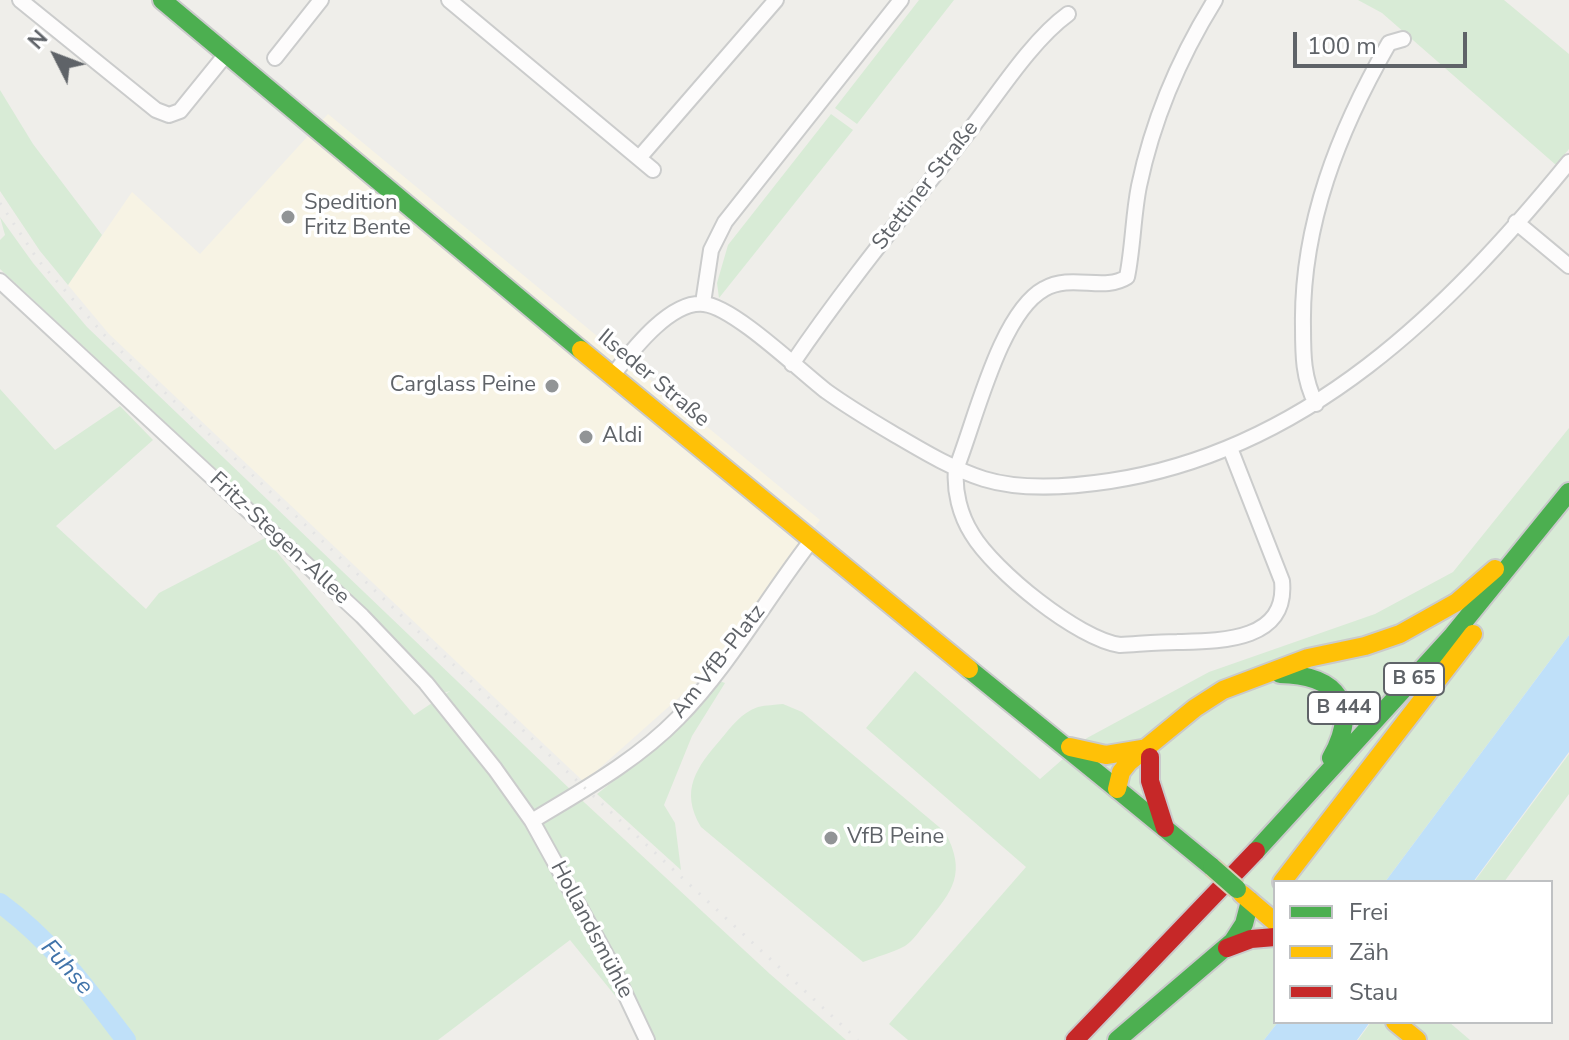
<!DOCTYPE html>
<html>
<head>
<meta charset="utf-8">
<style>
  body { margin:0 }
  #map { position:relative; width:1569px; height:1040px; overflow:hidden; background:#efeeea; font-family:"Nunito Sans",sans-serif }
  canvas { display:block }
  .legend { position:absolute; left:1273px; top:880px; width:280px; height:144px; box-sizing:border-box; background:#fff; border:2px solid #bfc1c3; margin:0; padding:10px 14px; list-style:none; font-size:24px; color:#5f6368 }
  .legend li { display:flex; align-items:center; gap:16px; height:40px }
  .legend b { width:40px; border:2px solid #bfc1c3 }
  .north { position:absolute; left:16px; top:16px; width:80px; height:80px; -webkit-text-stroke:6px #fff; paint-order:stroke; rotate:312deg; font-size:22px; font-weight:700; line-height:32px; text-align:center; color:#5f6368 }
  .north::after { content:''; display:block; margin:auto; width:28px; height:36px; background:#5f6368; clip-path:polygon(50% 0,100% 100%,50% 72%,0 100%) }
  .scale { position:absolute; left:1293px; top:32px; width:174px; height:36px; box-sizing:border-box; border:4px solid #5f6368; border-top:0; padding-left:10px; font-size:24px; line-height:28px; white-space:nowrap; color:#5f6368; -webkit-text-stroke:6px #fff; paint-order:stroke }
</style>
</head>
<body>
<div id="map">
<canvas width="1569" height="1040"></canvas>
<ul class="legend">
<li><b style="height:10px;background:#4caf50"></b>Frei</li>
<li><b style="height:10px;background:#ffc107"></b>Zäh</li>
<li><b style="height:10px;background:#c62828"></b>Stau</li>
</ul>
<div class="north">N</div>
<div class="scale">100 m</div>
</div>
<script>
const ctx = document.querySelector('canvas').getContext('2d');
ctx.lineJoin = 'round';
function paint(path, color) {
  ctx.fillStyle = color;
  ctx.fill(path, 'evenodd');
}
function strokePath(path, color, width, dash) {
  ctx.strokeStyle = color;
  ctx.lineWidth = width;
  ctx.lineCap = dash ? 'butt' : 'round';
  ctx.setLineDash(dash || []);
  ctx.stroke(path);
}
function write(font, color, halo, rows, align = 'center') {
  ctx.font = font + ' "Nunito Sans",sans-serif';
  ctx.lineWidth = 7;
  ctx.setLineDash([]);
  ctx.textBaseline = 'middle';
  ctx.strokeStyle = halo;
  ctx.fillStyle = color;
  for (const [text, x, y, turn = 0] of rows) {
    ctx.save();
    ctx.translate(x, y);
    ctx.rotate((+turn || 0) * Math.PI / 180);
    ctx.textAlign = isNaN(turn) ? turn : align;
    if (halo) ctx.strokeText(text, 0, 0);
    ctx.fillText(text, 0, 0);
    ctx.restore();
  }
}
paint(new Path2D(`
  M 328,114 L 820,520 L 701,678 L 584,782 L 109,334 L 68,285 L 132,192 L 200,254 Z`), '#f7f3e4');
paint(new Path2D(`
  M 919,0 L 954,0 L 857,124 L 835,108 Z
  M 1358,0 L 1504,0 L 1569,54 L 1569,149 L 1556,165 L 1382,13 Z
  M 0,90 L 33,144 L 102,235 L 68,285 L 40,251 L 0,191 Z
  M 831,114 L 853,130 L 719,298 L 717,283 L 728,245 Z
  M 0,217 L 33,263 L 87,327 L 572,791 L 770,974 L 846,1040 L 651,1040 L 570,940 L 438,1040 L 0,1040 L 0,389 L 55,450 L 120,406 L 153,440 L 56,526 L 146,609 L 159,593 L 265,538 L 414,715 L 450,691 L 444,693 L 359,602 L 0,269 L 0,240 L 5,235 Z
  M 1569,428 L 1569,635 L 1385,882 L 1275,882 L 1275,1022 L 1278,1022 L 1264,1040 L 908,1040 L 889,1024 L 1026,867 L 866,728 L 915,671 L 1040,779 L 1087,738 L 1209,672 L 1375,614 L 1453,572 Z
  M 717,680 L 725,683 L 692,736 L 664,805 L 675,823 L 681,870 L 597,794 L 655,748 Z
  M 783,704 L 802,712 L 945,832 C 967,873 953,891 926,923 C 920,930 913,941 905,946 C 892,953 876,957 863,962 L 701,827 C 679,790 697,767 721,739 C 732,726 741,713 758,707 C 766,705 775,705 783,704 Z
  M 1569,754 L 1569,794 L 1504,882 L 1474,882 Z
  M 1371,1022 L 1449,1022 L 1470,1040 L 1358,1040 Z`), '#d8ebd6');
paint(new Path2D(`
  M 1569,635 L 1569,752 L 1473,882 L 1385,882 Z
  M 1278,1022 L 1370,1022 L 1357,1040 L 1264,1040 Z`), '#bfe0f9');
strokePath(new Path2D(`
  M 0,903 C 53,942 86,988 126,1040`), '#bfe0f9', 20);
const street = new Path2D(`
  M 20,0 L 156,110 L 169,115 L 180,111 L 227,53
  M 449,0 L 653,170
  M 1215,0 C 1179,58 1153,119 1139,186 C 1133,216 1133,248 1127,277 C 1104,292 1071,273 1044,289 C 1000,313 975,422 956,469 C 954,491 960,515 972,534 C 994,571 1078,639 1120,645 C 1139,644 1158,642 1177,642 C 1219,641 1288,642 1282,581 L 1230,448
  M 275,58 L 321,0
  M 639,158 L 776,0
  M 1516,222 L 1569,266
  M 0,281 L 362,616 L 426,683 L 495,769 L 532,821 L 610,962 L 647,1040
  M 703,303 L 711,250 L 725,222 L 901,0
  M 792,364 C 847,283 910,207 970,130 C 997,95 1032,40 1068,14
  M 612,376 C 631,352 670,300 704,304 C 734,307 800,371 826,391 C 847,406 870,420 892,433 C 921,450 952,469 984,479 C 1023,491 1070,487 1110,481 C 1307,451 1448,310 1569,162
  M 1316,404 C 1303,378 1303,355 1303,327 C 1301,225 1339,130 1389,43 L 1403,39
  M 532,821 C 583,790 636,761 678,718 C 729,666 766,599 811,541`);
const fast = new Path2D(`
  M 162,0 L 581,350
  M 969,669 L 1117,789
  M 1280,674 C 1338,675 1360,706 1331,758
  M 1117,789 L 1212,867
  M 1256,851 L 1453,635 L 1569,492
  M 1117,1040 L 1233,941 L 1244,924 L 1250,901`);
const slow = new Path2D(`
  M 581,350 L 969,669
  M 1070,747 L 1106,755 L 1142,749
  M 1117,789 L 1121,772 L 1129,762 L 1195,708 L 1223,690 L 1308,658 L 1365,646 L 1400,634 L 1457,602 L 1495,569
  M 1282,882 L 1473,634
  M 1242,894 L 1275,922
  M 1395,1022 L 1417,1040`);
const jam = new Path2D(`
  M 1150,757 L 1150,781 L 1165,828
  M 1227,948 L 1251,939 L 1275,937
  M 1075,1040 L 1256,851`);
strokePath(street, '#cbcccc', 18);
strokePath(fast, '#cacacb', 22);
strokePath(slow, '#cacacb', 22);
strokePath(jam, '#cacacb', 22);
strokePath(street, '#fdfcfc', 14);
strokePath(fast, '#4caf50', 18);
strokePath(slow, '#ffc107', 18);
strokePath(jam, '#c62828', 18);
strokePath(new Path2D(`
  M 0,203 L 38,260 L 106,337 L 561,766 L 858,1040`), '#e4e4e4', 3, [2, 10]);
const fastBridge = new Path2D(`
  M 1212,867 L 1237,889`);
strokePath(fastBridge, '#d7ceb8', 22, []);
strokePath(fastBridge, '#4caf50', 18);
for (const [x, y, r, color] of [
  [288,217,8,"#919496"],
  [552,386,8,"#919496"],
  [586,437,8,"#919496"],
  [831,838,8,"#919496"]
]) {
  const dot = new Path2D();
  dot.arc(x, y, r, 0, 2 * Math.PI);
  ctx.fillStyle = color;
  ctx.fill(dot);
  strokePath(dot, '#fff', 3);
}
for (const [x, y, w] of [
  [1414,679,60],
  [1344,708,72]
]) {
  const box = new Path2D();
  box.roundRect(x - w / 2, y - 16, w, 32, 6);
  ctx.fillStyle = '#fff';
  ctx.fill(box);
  strokePath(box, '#5f6368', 2);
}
write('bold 20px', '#5f6368', null, [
  ["B 65",1414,679],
  ["B 444",1344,708]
]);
write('22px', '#5f6368', '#fff', [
  ["Stettiner Straße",926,186,-52],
  ["Ilseder Straße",653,379,40],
  ["Fritz-Stegen-Allee",279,539,43],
  ["Am VfB-Platz",719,662,-52],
  ["Hollandsmühle",591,930,62]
]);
write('22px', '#5f6368', '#fff', [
  ["Spedition",304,204],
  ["Fritz Bente",304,229],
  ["Carglass Peine",536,386,"right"],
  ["Aldi",602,437],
  ["VfB Peine",847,838]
], 'left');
write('italic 24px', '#4174aa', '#fff', [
  ["Fuhse",66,968,48]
]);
</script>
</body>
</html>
